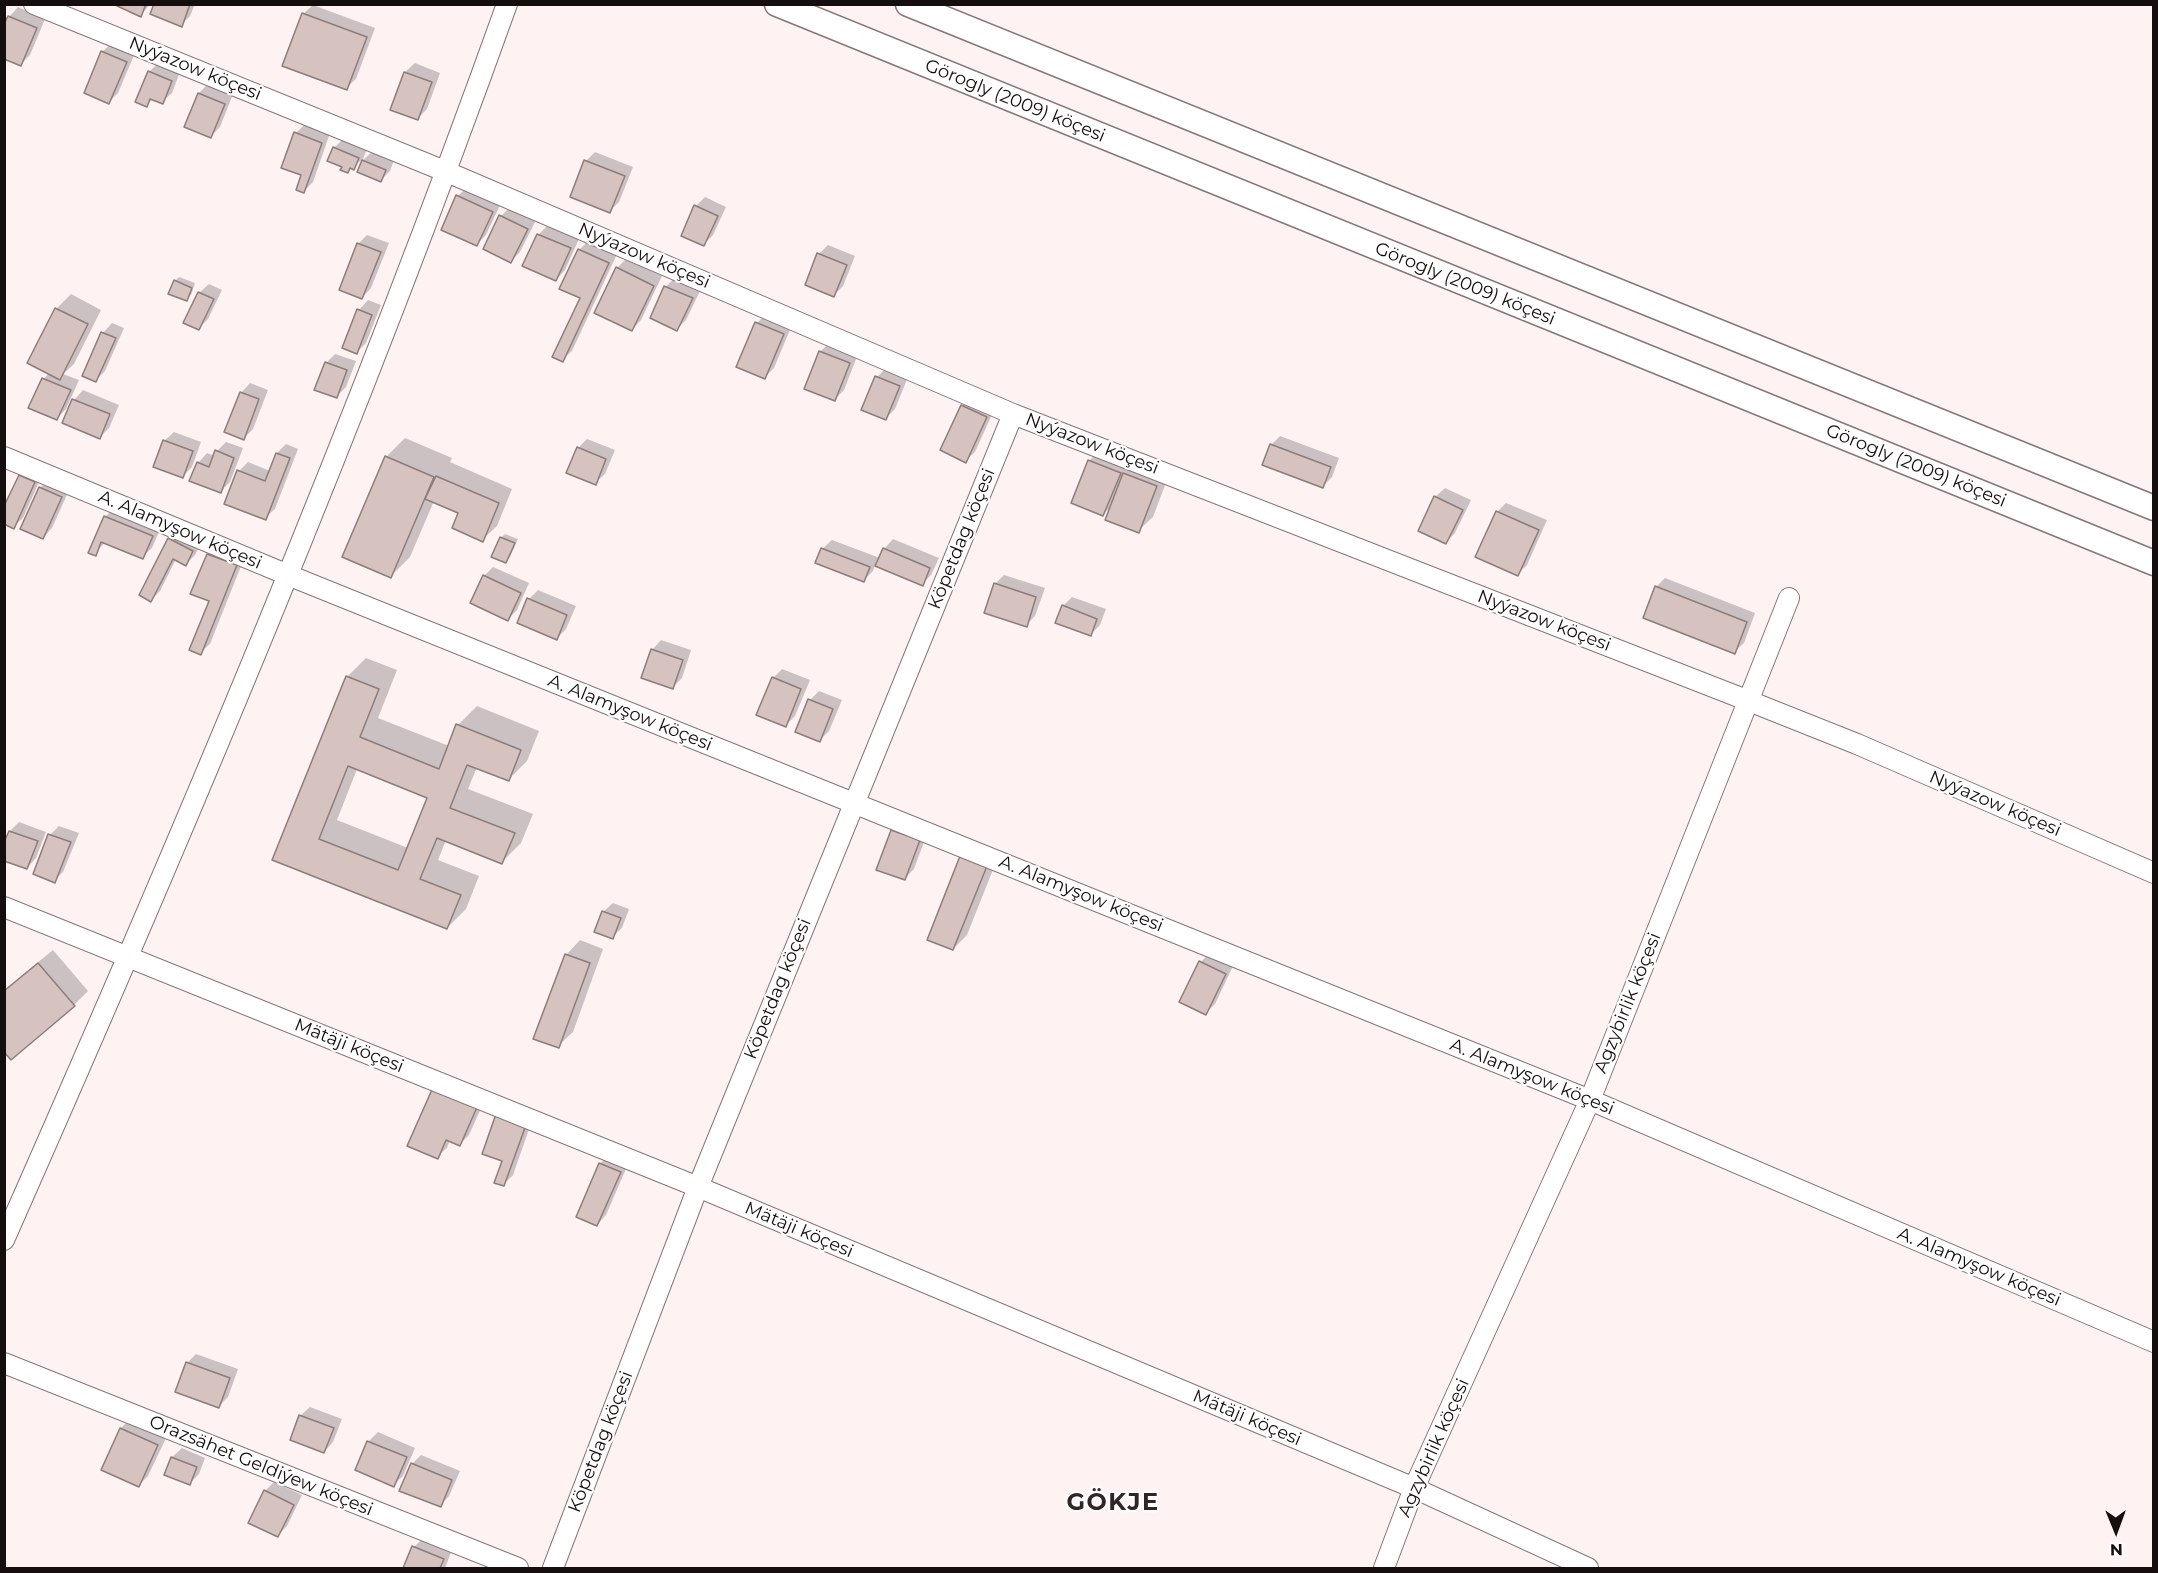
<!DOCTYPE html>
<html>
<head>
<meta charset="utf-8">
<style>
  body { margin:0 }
  #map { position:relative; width:2158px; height:1573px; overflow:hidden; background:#fef2f3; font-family:Montserrat,sans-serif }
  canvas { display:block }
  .frame { position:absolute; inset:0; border:6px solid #150e0f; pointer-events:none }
  .north { position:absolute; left:2086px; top:1501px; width:60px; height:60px; -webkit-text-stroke:4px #fff; paint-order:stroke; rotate:179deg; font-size:16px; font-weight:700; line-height:24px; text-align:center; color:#150e0f }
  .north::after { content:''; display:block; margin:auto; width:21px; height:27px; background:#150e0f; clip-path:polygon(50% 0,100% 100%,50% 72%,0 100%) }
</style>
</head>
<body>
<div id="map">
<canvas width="2158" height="1573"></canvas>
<div class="frame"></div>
<div class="north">N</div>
</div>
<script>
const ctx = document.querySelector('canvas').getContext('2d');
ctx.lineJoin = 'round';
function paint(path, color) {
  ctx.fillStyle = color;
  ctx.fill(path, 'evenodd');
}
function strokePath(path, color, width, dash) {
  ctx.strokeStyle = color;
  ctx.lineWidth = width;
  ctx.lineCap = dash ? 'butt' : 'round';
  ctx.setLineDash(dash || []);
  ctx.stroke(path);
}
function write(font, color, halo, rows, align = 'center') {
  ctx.font = font + ' Montserrat,sans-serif';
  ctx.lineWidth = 4.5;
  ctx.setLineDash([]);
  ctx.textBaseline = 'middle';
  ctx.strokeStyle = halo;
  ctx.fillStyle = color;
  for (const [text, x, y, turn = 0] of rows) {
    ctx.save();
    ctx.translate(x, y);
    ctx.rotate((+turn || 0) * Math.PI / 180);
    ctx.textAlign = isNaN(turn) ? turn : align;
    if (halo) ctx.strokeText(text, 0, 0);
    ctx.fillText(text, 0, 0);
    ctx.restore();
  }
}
paint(new Path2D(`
  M 117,4 L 150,4 L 141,15 Z
  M 155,4 L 195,4 L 190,16 L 181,25 Z
  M 313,5 L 375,28 L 356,79 L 346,88 L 303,14 Z
  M 18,7 L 45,19 L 30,55 L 21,64 L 9,17 Z
  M 112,43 L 135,53 L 118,93 L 109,102 L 102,52 Z
  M 158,63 L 180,72 L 172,93 L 162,102 L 153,99 L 146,105 L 149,72 Z
  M 415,63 L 440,73 L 427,109 L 418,118 L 392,109 L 405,72 Z
  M 208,84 L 233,94 L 220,127 L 211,136 L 186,126 L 199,93 Z
  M 305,124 L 330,133 L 313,182 L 304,191 L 303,175 L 296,133 Z
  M 343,139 L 367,149 L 363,159 L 347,171 L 334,148 Z
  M 373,151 L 394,160 L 390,171 L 381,180 L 359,171 L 363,160 Z
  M 595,152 L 633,167 L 619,202 L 610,211 L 586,161 Z
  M 467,187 L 501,203 L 486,235 L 477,244 L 458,196 Z
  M 705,197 L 726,207 L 713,235 L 704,244 L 696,206 Z
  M 510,207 L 536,220 L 520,252 L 511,261 L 501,216 Z
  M 547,226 L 579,239 L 565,270 L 556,280 L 538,235 Z
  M 367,235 L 389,243 L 371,288 L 362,298 L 358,244 Z
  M 589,240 L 617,254 L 572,351 L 562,360 L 582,297 L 561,288 L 579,250 Z
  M 828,245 L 855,256 L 843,286 L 834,295 L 819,254 Z
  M 626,259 L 662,276 L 641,320 L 632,330 L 617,268 Z
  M 179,277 L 195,283 L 191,295 L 186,299 L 175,281 Z
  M 675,277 L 701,289 L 686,320 L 677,329 L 652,318 L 666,287 Z
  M 209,284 L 222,290 L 208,319 L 198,329 L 199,293 Z
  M 71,294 L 101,310 L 74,364 L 63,374 L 79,380 L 66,409 L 57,418 L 44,379 L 49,373 L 29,363 L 56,309 Z
  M 368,300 L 381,305 L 366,343 L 357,352 L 344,347 L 359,310 Z
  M 766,314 L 792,325 L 774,368 L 765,377 L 757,323 Z
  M 112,323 L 124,328 L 105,371 L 96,380 L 84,375 L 103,333 Z
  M 829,343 L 858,354 L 844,390 L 835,399 L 820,352 Z
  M 335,354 L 356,361 L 346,387 L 337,396 L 326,363 Z
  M 886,368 L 908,377 L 895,409 L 885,419 L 877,377 Z
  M 250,383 L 268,390 L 253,429 L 244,438 L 241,393 Z
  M 83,390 L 119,405 L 109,428 L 100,437 L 64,423 L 74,400 Z
  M 971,397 L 995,408 L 975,452 L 965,461 L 962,406 Z
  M 174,432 L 201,442 L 192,467 L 183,476 L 164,441 Z
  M 1280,436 L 1339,458 L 1332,477 L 1323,486 L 1271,445 Z
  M 405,438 L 452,458 L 450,462 L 512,489 L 497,526 L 482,540 L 460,512 L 434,501 L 410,557 L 391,576 L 386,457 Z
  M 587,439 L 615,450 L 605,474 L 595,483 L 578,448 Z
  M 226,442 L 243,448 L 230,482 L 221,491 L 198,463 L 207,453 L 215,456 L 217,451 Z
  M 286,444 L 298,449 L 275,509 L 265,518 L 239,471 L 248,462 L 270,471 L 277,453 Z
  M 1103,447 L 1170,472 L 1153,517 L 1138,531 L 1112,506 L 1103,514 L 1089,461 Z
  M 29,467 L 43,473 L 23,518 L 13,527 L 20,476 Z
  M 49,479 L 70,488 L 52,528 L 43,538 L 40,488 Z
  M 1445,488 L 1471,500 L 1455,533 L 1446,542 L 1435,497 Z
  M 1506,503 L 1547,520 L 1527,565 L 1518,574 L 1497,512 Z
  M 114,508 L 161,527 L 152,548 L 142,557 L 105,542 L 95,554 L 105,517 Z
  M 178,530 L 202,542 L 195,555 L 186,564 L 176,559 L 160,591 L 151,600 L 169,539 Z
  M 505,534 L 518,539 L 510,557 L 506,561 L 501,538 Z
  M 893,539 L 939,558 L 931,575 L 922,584 L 875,565 L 873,571 L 864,580 L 822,549 L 832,540 L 880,558 L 884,549 Z
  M 217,545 L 245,556 L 210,644 L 200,653 L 210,600 L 208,554 Z
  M 493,567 L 529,583 L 517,610 L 508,619 L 484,576 Z
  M 1004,575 L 1045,588 L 1035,616 L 1026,625 L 995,584 Z
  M 1665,578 L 1755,613 L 1744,643 L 1734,652 L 1656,587 Z
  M 538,590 L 576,606 L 566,629 L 557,638 L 529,599 Z
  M 1072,597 L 1106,609 L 1100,625 L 1091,634 L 1063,606 Z
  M 661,640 L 691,650 L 682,678 L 673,687 L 652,650 Z
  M 366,658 L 397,670 L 378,718 L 449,746 L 458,725 L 477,706 L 539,731 L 527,761 L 508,780 L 477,767 L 468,789 L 533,814 L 521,843 L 502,862 L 446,840 L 438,860 L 479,876 L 466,909 L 447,928 L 274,859 L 347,677 ZM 357,769 L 429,797 L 408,848 L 337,820 Z
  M 782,669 L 810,680 L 795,716 L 786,725 L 773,678 Z
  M 819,691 L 842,700 L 829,731 L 819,741 L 810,700 Z
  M 901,821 L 928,831 L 914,869 L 905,878 L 892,830 Z
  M 19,822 L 46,832 L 36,858 L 27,868 L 10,831 Z
  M 59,826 L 79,833 L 63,872 L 54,881 L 50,835 Z
  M 1000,852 L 967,935 L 953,949 L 962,857 Z
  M 613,903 L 629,909 L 622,928 L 612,937 L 603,912 Z
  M 580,940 L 603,949 L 573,1032 L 558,1046 L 566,955 Z
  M 53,950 L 88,991 L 74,1005 L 4,1050 L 4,990 Z
  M 1210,952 L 1234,964 L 1215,1004 L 1206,1013 L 1181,1001 L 1201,962 Z
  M 487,1095 L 469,1135 L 460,1144 L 450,1140 L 447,1148 L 437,1157 L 409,1145 Z
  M 534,1115 L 513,1175 L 504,1184 L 504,1160 L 483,1153 Z
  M 609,1154 L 629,1162 L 606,1215 L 597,1225 L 600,1164 Z
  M 196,1354 L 238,1369 L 228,1397 L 219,1406 L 187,1363 Z
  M 310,1407 L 342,1419 L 333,1442 L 324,1452 L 300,1416 Z
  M 130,1419 L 167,1436 L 148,1476 L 139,1485 L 121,1428 Z
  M 378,1432 L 415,1448 L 403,1476 L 393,1485 L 357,1470 L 369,1441 Z
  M 182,1448 L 205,1458 L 199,1474 L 190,1483 L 166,1474 L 172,1457 Z
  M 421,1455 L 460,1471 L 449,1496 L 440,1506 L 412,1464 Z
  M 274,1482 L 302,1495 L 287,1526 L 278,1535 L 265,1491 Z
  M 423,1538 L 452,1550 L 445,1568 L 405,1568 L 414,1547 Z`), '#0003');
const building = new Path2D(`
  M 113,4 L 146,4 L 141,17 Z
  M 154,4 L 190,4 L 182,27 L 150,14 Z
  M 302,13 L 367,37 L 347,90 L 282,66 Z
  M 8,16 L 37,28 L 21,66 L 4,59 L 4,24 Z
  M 101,51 L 127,62 L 109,104 L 84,93 Z
  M 148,71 L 172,81 L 163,104 L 150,99 L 147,107 L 135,102 Z
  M 404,72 L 432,82 L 418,120 L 390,110 Z
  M 198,93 L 225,104 L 211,138 L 184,127 Z
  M 294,132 L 322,143 L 304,193 L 296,190 L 301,175 L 281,168 Z
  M 333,147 L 359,158 L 354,170 L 350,168 L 348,173 L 340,170 L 342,167 L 327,161 Z
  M 362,160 L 386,170 L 381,182 L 357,172 Z
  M 584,160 L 625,176 L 610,213 L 570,197 Z
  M 456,195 L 493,212 L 477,246 L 441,230 Z
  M 694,205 L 718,216 L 704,246 L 681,236 Z
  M 499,215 L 528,229 L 511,263 L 483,249 Z
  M 537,234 L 571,248 L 556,281 L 522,266 Z
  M 357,243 L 381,252 L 362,299 L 339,290 Z
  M 578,249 L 609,263 L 563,362 L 552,357 L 580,298 L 559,289 Z
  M 817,253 L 847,265 L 834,297 L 805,285 Z
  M 616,267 L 654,286 L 632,331 L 594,313 Z
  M 174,280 L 192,288 L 187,301 L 168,294 Z
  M 664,286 L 693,298 L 677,331 L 650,318 Z
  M 198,292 L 214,299 L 199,330 L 183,323 Z
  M 55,308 L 88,324 L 60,380 L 27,363 Z
  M 357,309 L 372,315 L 357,354 L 342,348 Z
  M 755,322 L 784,334 L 765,379 L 736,367 Z
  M 101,332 L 116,338 L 96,382 L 82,376 Z
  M 819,351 L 850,363 L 835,401 L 804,389 Z
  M 325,362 L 347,370 L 337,398 L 314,390 Z
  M 875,376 L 900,386 L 886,420 L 861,410 Z
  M 42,378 L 71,390 L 57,420 L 28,408 Z
  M 240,392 L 259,399 L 244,440 L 224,432 Z
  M 72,399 L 110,414 L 100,439 L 62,423 Z
  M 961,405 L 987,417 L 966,463 L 940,450 Z
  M 163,440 L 193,451 L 183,478 L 153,467 Z
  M 1270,444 L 1331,467 L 1323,488 L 1262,465 Z
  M 577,447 L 606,459 L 596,485 L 566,473 Z
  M 215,450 L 234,458 L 221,493 L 189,481 L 197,462 L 209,467 Z
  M 276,453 L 290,458 L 266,520 L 224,504 L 237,470 L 265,481 Z
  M 385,456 L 434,477 L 391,578 L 342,557 Z
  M 1088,460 L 1121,473 L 1103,516 L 1071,503 Z
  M 1123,473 L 1157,486 L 1139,533 L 1105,520 Z
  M 19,475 L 35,482 L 14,529 L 4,524 L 4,506 Z
  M 436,476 L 499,503 L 483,542 L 452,528 L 458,513 L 425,499 Z
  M 39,487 L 62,497 L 43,539 L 20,529 Z
  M 1434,496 L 1463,510 L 1446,544 L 1418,531 Z
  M 1496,511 L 1539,530 L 1518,576 L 1475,557 Z
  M 104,516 L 153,536 L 143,559 L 101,542 L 96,556 L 88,553 Z
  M 500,537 L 515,543 L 506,563 L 491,557 Z
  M 168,538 L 193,551 L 186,566 L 173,559 L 151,602 L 139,595 Z
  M 821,548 L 870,567 L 864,582 L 815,563 Z
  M 883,548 L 930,568 L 923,586 L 875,566 Z
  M 207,554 L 237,565 L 201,655 L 189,650 L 209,601 L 190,594 Z
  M 483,575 L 521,593 L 508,621 L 470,603 Z
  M 994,583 L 1036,597 L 1027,627 L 984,613 Z
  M 1655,586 L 1747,622 L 1735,654 L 1643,618 Z
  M 527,598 L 567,615 L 557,640 L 517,623 Z
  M 1062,605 L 1097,619 L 1091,636 L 1055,623 Z
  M 651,649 L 683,660 L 673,689 L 641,678 Z
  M 346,676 L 379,689 L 360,737 L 439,769 L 456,724 L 521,750 L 509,781 L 467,765 L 450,808 L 515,833 L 502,864 L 437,838 L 420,879 L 461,895 L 447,929 L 272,860 ZM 348,766 L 427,798 L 398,870 L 319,839 Z
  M 772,677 L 801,689 L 786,727 L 756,715 Z
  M 808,699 L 833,709 L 820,742 L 795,732 Z
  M 891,830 L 920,840 L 905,880 L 876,870 Z
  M 9,831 L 38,841 L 27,869 L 4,861 L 4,842 Z
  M 48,834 L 71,842 L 55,883 L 33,874 Z
  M 960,856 L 987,866 L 953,950 L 927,940 Z
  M 602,911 L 621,918 L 613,939 L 594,932 Z
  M 565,954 L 590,963 L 559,1048 L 533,1039 Z
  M 1199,961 L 1226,974 L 1206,1015 L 1179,1002 Z
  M 38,963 L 75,1006 L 11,1060 L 4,1052 L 4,991 Z
  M 434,1085 L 478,1105 L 460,1146 L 446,1140 L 438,1159 L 407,1146 Z
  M 496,1114 L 526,1125 L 504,1186 L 494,1183 L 502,1161 L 482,1154 Z
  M 599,1163 L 621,1172 L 597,1226 L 576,1217 Z
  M 186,1362 L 230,1378 L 219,1408 L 175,1392 Z
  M 299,1415 L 334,1428 L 324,1453 L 290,1440 Z
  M 120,1428 L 158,1445 L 139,1487 L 101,1470 Z
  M 367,1441 L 407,1457 L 394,1487 L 355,1470 Z
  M 171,1457 L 197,1467 L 190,1485 L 164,1475 Z
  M 411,1463 L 452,1480 L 441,1507 L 399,1491 Z
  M 264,1490 L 294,1505 L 278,1537 L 248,1523 Z
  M 412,1546 L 444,1559 L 440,1568 L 403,1568 Z`);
paint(building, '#d6c3bf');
strokePath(building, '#8d7c79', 1.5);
const minor = new Path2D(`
  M 34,4 L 447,172 L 1013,414 L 1749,701 L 1857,744 L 2154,873
  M 4,457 L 288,575 L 1590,1100 L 2154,1342
  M 4,907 L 698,1187 L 1414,1488 L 1588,1568
  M 4,1240 C 184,833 357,423 507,4
  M 4,1363 L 518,1568
  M 553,1568 L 698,1187 L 1013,414
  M 1384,1568 L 1414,1488 L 1590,1100 L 1789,598`);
const major = new Path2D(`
  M 777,4 L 2154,563
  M 908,4 L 2154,508`);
strokePath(minor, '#877677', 22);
strokePath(major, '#877677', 27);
strokePath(minor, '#fff', 20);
strokePath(major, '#fff', 24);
write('18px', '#150e0f', '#fff', [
  ["Nyýazow köçesi",195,69,22],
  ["Görogly (2009) köçesi",1015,101,22],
  ["Nyýazow köçesi",644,256,23],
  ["Görogly (2009) köçesi",1465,284,22],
  ["Nyýazow köçesi",1092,444,21],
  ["Görogly (2009) köçesi",1916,466,22],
  ["A. Alamyşow köçesi",180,530,23],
  ["Köpetdag köçesi",962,539,-68],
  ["Nyýazow köçesi",1544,621,21],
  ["A. Alamyşow köçesi",630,713,22],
  ["Nyýazow köçesi",1995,804,23],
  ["A. Alamyşow köçesi",1081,894,22],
  ["Köpetdag köçesi",778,989,-68],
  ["Agzybirlik köçesi",1628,1003,-68],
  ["Mätäji köçesi",349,1046,22],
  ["A. Alamyşow köçesi",1532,1077,22],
  ["Mätäji köçesi",799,1230,23],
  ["A. Alamyşow köçesi",1979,1267,23],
  ["Mätäji köçesi",1247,1418,23],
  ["Köpetdag köçesi",601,1442,-69],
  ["Agzybirlik köçesi",1434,1448,-66],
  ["Orazsähet Geldiýew köçesi",261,1466,22]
]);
ctx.letterSpacing = '1.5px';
write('bold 24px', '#332527', '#fff', [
  ["GÖKJE",1113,1503]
]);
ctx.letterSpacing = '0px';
</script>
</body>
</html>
